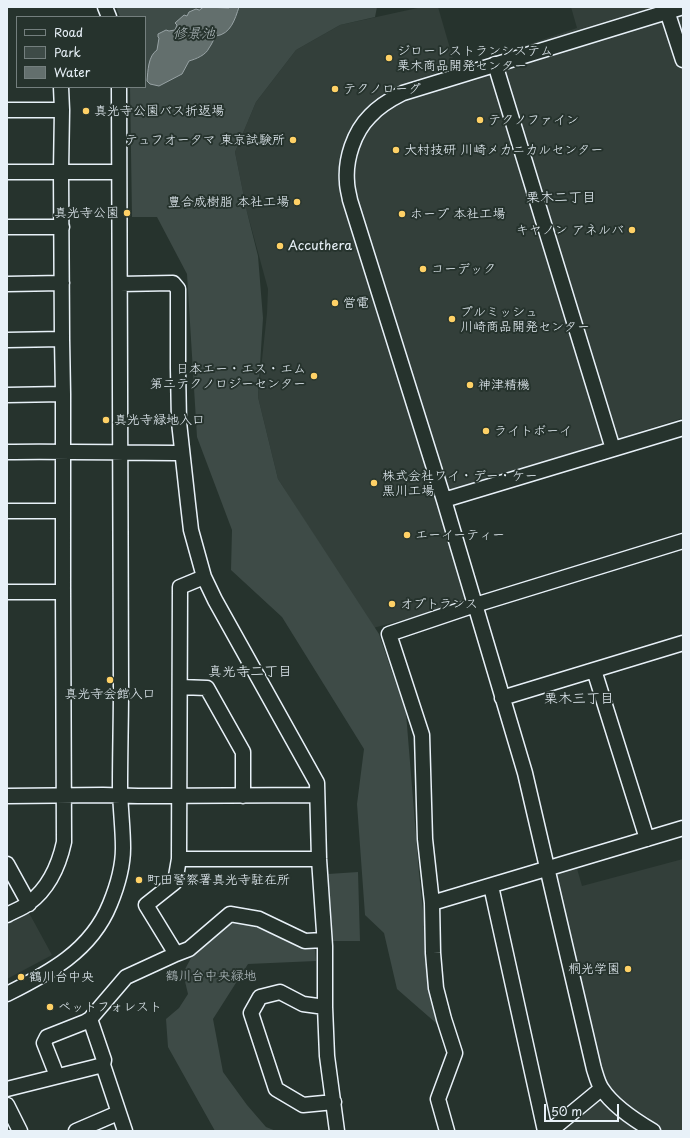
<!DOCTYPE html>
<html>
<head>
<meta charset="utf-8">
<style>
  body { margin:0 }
  #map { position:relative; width:690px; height:1138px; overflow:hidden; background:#26332d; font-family:"Playpen Sans",sans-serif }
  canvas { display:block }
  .frame { position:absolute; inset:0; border:8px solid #e8f1f8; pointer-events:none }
  .legend { position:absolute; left:16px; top:16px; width:130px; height:72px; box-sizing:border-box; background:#26332d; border:1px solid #747f7e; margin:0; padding:5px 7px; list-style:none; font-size:12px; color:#e8f1f8 }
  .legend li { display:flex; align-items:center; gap:8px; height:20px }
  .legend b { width:20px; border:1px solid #747f7e }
  .scale { position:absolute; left:544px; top:1104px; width:75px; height:18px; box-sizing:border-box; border:2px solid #e8f1f8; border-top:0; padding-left:5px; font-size:12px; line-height:14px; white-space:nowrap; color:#e8f1f8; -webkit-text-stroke:3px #26332d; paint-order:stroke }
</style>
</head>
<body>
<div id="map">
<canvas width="690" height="1138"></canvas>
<div class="frame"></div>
<ul class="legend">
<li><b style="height:5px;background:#26332d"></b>Road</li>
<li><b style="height:11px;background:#3e4b47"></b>Park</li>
<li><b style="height:11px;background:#636f6d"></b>Water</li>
</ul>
<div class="scale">50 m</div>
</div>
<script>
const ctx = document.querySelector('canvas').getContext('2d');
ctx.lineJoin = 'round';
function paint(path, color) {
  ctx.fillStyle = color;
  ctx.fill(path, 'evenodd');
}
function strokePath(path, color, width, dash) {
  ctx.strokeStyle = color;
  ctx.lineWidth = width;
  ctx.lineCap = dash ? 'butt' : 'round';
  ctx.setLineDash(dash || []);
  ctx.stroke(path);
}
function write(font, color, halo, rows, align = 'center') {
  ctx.font = font + ' "Playpen Sans","Klee One",sans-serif';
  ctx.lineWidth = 4;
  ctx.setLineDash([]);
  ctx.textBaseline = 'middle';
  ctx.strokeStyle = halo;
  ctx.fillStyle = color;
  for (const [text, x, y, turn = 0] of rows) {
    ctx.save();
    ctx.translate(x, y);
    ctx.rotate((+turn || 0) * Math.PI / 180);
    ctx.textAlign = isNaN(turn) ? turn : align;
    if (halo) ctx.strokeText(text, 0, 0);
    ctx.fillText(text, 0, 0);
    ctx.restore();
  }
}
paint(new Path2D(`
  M 422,7 L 438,7 L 456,69 L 577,28 L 571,7 L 683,7 L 683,418 L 435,496 L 467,601 L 464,604 L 373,628 L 278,479 L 258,397 L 267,313 L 268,289 L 247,212 L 235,152 L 256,102 L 296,50 L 340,25 Z
  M 683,859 L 683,1131 L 660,1131 L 618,1100 L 599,1074 L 555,871 L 576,865 L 582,886 Z
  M 28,911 L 52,955 L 7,979 L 7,923 Z
  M 598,1097 L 642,1131 L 555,1131 Z`), '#333f3a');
paint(new Path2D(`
  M 116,7 L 377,7 L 375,17 L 340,25 L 296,50 L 256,102 L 235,152 L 247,212 L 258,256 L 263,318 L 258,397 L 278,479 L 379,634 L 406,713 L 419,873 L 431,985 L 444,1030 L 397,989 L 384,933 L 365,915 L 357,804 L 364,749 L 282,617 L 231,570 L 232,530 L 197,437 L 187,274 L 157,217 L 132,217 L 130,87 L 145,87 L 145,17 L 120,17 Z
  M 358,872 L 360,941 L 331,941 L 328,874 Z
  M 230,923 L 249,924 L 303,948 L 315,948 L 316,961 L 248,964 L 213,1019 L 223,1072 L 247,1105 L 266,1127 L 276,1131 L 215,1131 L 168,1047 L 166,1019 L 179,1008 L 188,994 L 183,973 L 191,958 Z`), '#3e4b47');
const water = new Path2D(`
  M 204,7 L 229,8 L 230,7 L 239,7 C 235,19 231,34 216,36 C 213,40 212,44 209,48 C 206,55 196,59 189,61 L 182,74 L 159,86 L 150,84 L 147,81 C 148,71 148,56 157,50 L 159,38 L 158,37 L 158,34 L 166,30 L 169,31 L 175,30 L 177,25 L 175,23 L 184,15 L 187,16 L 189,12 L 196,9 L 199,10 Z`);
paint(water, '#636f6d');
strokePath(water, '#98a3a5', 1);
const minor = new Path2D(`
  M 105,7 L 109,17
  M 667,11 L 683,60
  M 495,64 L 613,449
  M 7,110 L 62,110
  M 7,172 L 119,172
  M 7,227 L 62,227
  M 7,284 L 62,283
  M 120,284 L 173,283 L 178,289 L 178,368 L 179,422 L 188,504 L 191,530 L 204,577 L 215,600 L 317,783 L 319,859 L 325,946 L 325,1007 L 327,1056 L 337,1131
  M 7,340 L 62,339
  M 7,395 L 63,394
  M 7,452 C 65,451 124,453 182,453
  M 444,500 L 683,428
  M 7,511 L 63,511
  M 7,592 L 63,592
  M 594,670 L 647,839
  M 180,687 L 207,688 L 243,752 L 243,796
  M 502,698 L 683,643
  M 7,796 L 103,795 L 138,796 L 317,795
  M 179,859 L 319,859
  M 7,864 L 29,904
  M 491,886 L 545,1131
  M 432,903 L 683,828
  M 7,915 C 14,911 23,908 29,903 C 49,888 59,865 64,842 L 63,589 L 63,394 L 62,339 L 61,172 L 62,110 L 61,87
  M 176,954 L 189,949 L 230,914 L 259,919 L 305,941 L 324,940
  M 7,994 C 49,973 91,951 110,904 C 117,887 123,867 123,848 C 123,827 120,806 120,786 C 120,754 121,721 121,689 C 122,489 120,288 119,87
  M 325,1007 L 303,1004 L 280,992 L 260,997 L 251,1013 L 276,1089 L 303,1105 L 334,1102
  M 90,1019 L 104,1060 L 103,1065 L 125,1131
  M 57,1076 L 44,1043 L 47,1037 L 85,1022 L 90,1019 L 126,977 L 176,954 L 146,905 L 175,882 L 179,859 L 180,587 L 204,577
  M 7,1089 L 103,1065
  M 7,1105 L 20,1131
  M 76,1131 L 118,1113
  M 447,1131 L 438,1099 L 455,1053 L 444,1019 L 436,988 L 433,953 L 432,903 L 425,839 L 422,735 L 389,634 L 475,605 L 683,541
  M 550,1131 L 601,1089
  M 653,1131 C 636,1121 613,1106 602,1089 C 598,1084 596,1075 594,1069 L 525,773 L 444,500 L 350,200 C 349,194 347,188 347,182 C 345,159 354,132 370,116 C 379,106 391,99 403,93 L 683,7`);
strokePath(minor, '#e8f1f8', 17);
strokePath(minor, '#26332d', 14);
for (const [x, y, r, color] of [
  [389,58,4,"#ffd166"],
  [335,89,4,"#ffd166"],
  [86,111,4,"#ffd166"],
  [480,120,4,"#ffd166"],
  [293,140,4,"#ffd166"],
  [396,150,4,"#ffd166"],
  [297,202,4,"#ffd166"],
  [127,213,4,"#ffd166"],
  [402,214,4,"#ffd166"],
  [632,230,4,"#ffd166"],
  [280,246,4,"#ffd166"],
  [423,269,4,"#ffd166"],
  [335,303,4,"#ffd166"],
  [452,319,4,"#ffd166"],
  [314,376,4,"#ffd166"],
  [470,385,4,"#ffd166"],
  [106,420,4,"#ffd166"],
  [486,431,4,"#ffd166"],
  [374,483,4,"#ffd166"],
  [407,535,4,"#ffd166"],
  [392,604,4,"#ffd166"],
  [110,680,4,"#ffd166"],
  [139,880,4,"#ffd166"],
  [628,969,4,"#ffd166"],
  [21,977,4,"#ffd166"],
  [50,1007,4,"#ffd166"]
]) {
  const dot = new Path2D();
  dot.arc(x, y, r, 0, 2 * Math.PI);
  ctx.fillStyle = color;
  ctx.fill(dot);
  strokePath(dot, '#26332d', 1.5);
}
write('13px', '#e8f1f8', '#26332d', [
  ["ジローレストランシステム",397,51],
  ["栗木商品開発センター",397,66],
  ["テクノローグ",343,89],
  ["真光寺公園バス折返場",94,111],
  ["テクノファイン",488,120],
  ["テュフオータマ 東京試験所",285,140,"right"],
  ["大村技研 川崎メカニカルセンター",404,150],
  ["豊合成樹脂 本社工場",289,202,"right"],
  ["真光寺公園",119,213,"right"],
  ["ホープ 本社工場",410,214],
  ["キヤノン アネルバ",624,230,"right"],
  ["Accuthera",288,246],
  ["コーデック",431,269],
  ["営電",343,303],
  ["ブルミッシュ",460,312],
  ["川崎商品開発センター",460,327],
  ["日本エー・エス・エム",306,369,"right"],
  ["第二テクノロジーセンター",306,384,"right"],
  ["神津精機",478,385],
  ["真光寺緑地入口",114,420],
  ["ライトボーイ",494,431],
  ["株式会社ワイ・デー・ケー",382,476],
  ["黒川工場",382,491],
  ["エーイーティー",415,535],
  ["オプトランス",400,604],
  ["真光寺会館入口",110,694,"center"],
  ["町田警察署真光寺駐在所",147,880],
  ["桐光学園",620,969,"right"],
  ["鶴川台中央",29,977],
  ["ペットフォレスト",58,1007]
], 'left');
write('13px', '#b5bfc3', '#26332d', [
  ["鶴川台中央緑地",211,976]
]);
write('italic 14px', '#b3bdc0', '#26332d', [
  ["修景池",194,34]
]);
write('14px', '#e8f1f8', '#26332d', [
  ["栗木二丁目",561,198],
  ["真光寺二丁目",250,672],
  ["栗木三丁目",579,699]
]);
</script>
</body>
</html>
